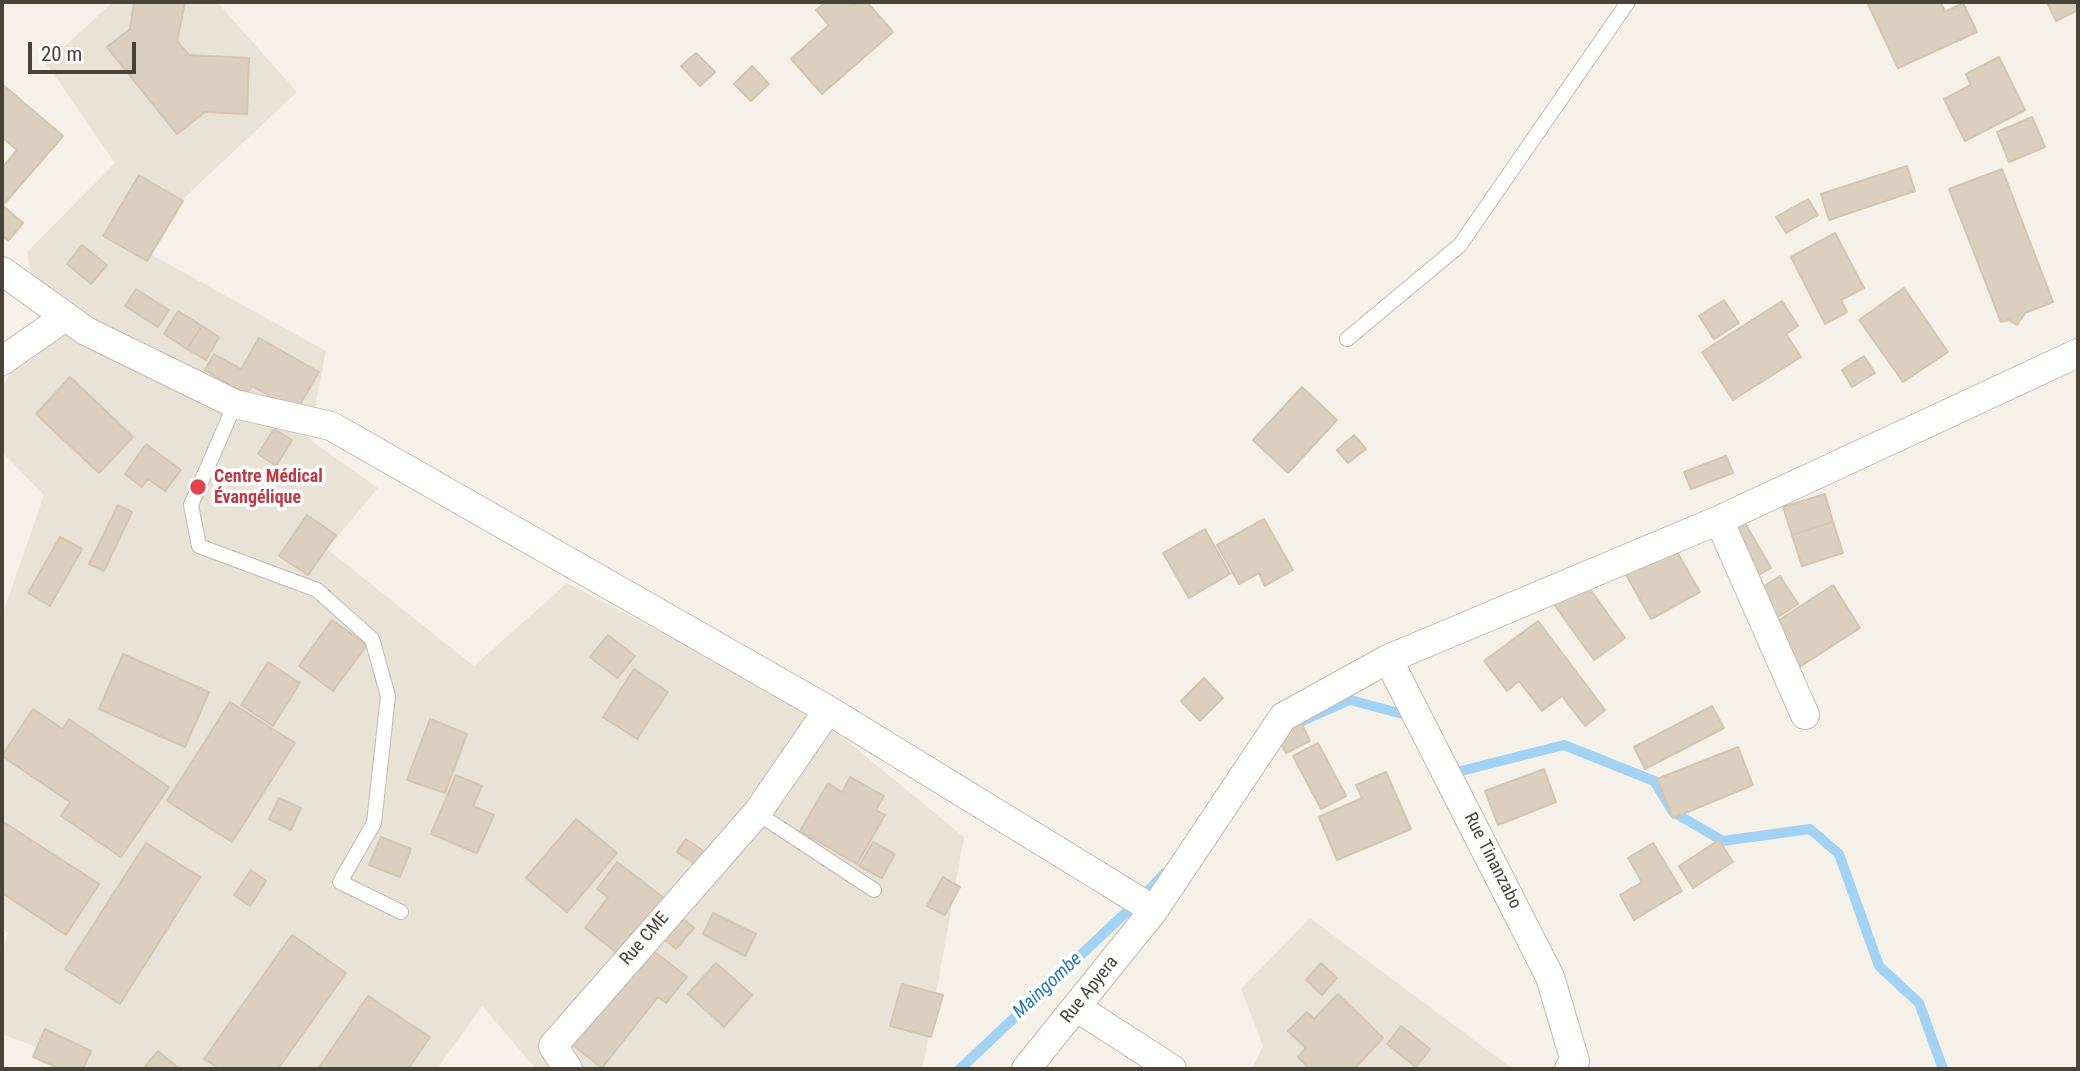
<!DOCTYPE html>
<html>
<head>
<meta charset="utf-8">
<style>
  body { margin:0 }
  #map { position:relative; width:2080px; height:1071px; overflow:hidden; background:#f5f1e9; font-family:"Roboto Condensed",sans-serif }
  canvas { display:block }
  .frame { position:absolute; inset:0; border:4px solid #494237; pointer-events:none }
  .scale { position:absolute; left:28px; top:42px; width:108px; height:32px; box-sizing:border-box; border:4px solid #494237; border-top:0; padding-left:9px; font-size:21px; line-height:24px; white-space:nowrap; color:#494237; -webkit-text-stroke:5px #fff; paint-order:stroke }
</style>
</head>
<body>
<div id="map">
<canvas width="2080" height="1071"></canvas>
<div class="frame"></div>
<div class="scale">20 m</div>
</div>
<script>
const ctx = document.querySelector('canvas').getContext('2d');
ctx.lineJoin = 'round';
function paint(path, color) {
  ctx.fillStyle = color;
  ctx.fill(path, 'evenodd');
}
function strokePath(path, color, width, dash) {
  ctx.strokeStyle = color;
  ctx.lineWidth = width;
  ctx.lineCap = dash ? 'butt' : 'round';
  ctx.setLineDash(dash || []);
  ctx.stroke(path);
}
function write(font, color, halo, rows, align = 'center') {
  ctx.font = font + ' "Roboto Condensed",sans-serif';
  ctx.lineWidth = 7;
  ctx.setLineDash([]);
  ctx.textBaseline = 'middle';
  ctx.strokeStyle = halo;
  ctx.fillStyle = color;
  for (const [text, x, y, turn = 0] of rows) {
    ctx.save();
    ctx.translate(x, y);
    ctx.rotate((+turn || 0) * Math.PI / 180);
    ctx.textAlign = isNaN(turn) ? turn : align;
    if (halo) ctx.strokeText(text, 0, 0);
    ctx.fillText(text, 0, 0);
    ctx.restore();
  }
}
paint(new Path2D(`
  M 113,2 L 217,2 L 297,92 L 134,245 L 326,351 L 309,439 L 378,488 L 327,549 L 474,666 L 567,583 L 808,709 L 964,837 L 924,1061 L 921,1069 L 536,1069 L 482,1006 L 437,1069 L 95,1069 L 2,1034 L 2,953 L 8,933 L 2,927 L 2,616 L 44,495 L 2,452 L 2,387 L 40,328 L 27,252 L 115,163 L 46,63 Z
  M 1310,918 L 1513,1069 L 1252,1069 L 1263,1046 L 1241,989 Z`), '#e9e3d7');
strokePath(new Path2D(`
  M 1300,722 L 1350,700 L 1410,716
  M 1449,774 L 1564,745 L 1654,781 L 1673,812 L 1723,841 L 1810,829 L 1839,854 L 1879,966 L 1919,1003 L 1943,1069
  M 960,1069 L 1137,902 L 1165,873`), '#a2d3f5', 10);
const building = new Path2D(`
  M 134,2 L 185,2 L 177,41 L 189,55 L 249,58 L 247,114 L 205,112 L 177,134 L 107,47 L 130,29 Z
  M 826,2 L 851,2 L 853,4 L 867,2 L 893,32 L 822,94 L 791,59 L 829,25 L 816,10 Z
  M 1873,2 L 1941,2 L 1945,12 L 1963,3 L 1977,32 L 1898,68 L 1868,4 Z
  M 2047,2 L 2078,2 L 2078,10 L 2056,21 Z
  M 696,53 L 715,72 L 700,86 L 681,66 Z
  M 1999,57 L 2025,110 L 1965,141 L 1944,99 L 1971,85 L 1966,74 Z
  M 752,66 L 769,84 L 751,101 L 734,84 Z
  M 2,84 L 63,136 L 5,203 L 2,200 L 2,168 L 17,150 L 2,137 Z
  M 2032,117 L 2045,147 L 2009,162 L 1997,132 Z
  M 1907,166 L 1915,191 L 1829,220 L 1821,194 Z
  M 2002,169 L 2053,302 L 2025,313 L 2017,325 L 2009,320 L 2001,322 L 1949,189 Z
  M 139,175 L 183,201 L 147,261 L 103,236 Z
  M 1808,199 L 1818,215 L 1786,233 L 1776,217 Z
  M 2,205 L 23,223 L 8,241 L 2,235 Z
  M 1835,233 L 1864,288 L 1841,300 L 1847,312 L 1825,324 L 1791,257 Z
  M 82,245 L 107,265 L 91,284 L 67,264 Z
  M 1904,288 L 1948,352 L 1903,382 L 1859,320 Z
  M 136,289 L 169,310 L 158,327 L 125,306 Z
  M 1724,300 L 1739,323 L 1714,339 L 1699,316 Z
  M 1782,301 L 1798,326 L 1786,334 L 1801,357 L 1733,400 L 1702,352 Z
  M 178,311 L 202,326 L 187,349 L 164,334 Z
  M 202,326 L 219,337 L 206,360 L 187,349 Z
  M 259,338 L 319,372 L 296,411 L 252,386 L 246,395 L 205,370 L 214,354 L 241,369 Z
  M 1864,356 L 1875,373 L 1852,387 L 1842,370 Z
  M 70,377 L 133,437 L 99,473 L 36,414 Z
  M 1302,387 L 1337,420 L 1288,473 L 1253,440 Z
  M 274,429 L 292,440 L 276,466 L 258,454 Z
  M 1354,435 L 1366,449 L 1348,463 L 1337,450 Z
  M 146,444 L 181,470 L 165,491 L 148,479 L 142,487 L 125,474 Z
  M 1726,456 L 1733,473 L 1691,489 L 1684,472 Z
  M 1825,494 L 1833,522 L 1792,535 L 1783,507 Z
  M 118,505 L 132,512 L 104,571 L 89,564 Z
  M 1739,513 L 1771,568 L 1747,582 L 1715,527 Z
  M 307,515 L 336,535 L 308,575 L 279,556 Z
  M 1264,519 L 1293,570 L 1265,586 L 1259,573 L 1239,584 L 1217,545 Z
  M 1833,522 L 1843,553 L 1802,566 L 1792,535 Z
  M 1205,529 L 1230,574 L 1189,598 L 1163,553 Z
  M 60,537 L 82,549 L 50,606 L 28,593 Z
  M 1673,545 L 1700,592 L 1651,619 L 1625,573 Z
  M 1780,576 L 1798,604 L 1770,622 L 1752,594 Z
  M 1582,578 L 1625,638 L 1594,660 L 1551,600 Z
  M 1833,585 L 1860,628 L 1790,673 L 1762,631 Z
  M 332,620 L 367,645 L 333,691 L 299,666 Z
  M 1538,621 L 1605,710 L 1585,726 L 1562,696 L 1542,711 L 1519,681 L 1507,691 L 1484,661 Z
  M 608,635 L 635,656 L 617,678 L 590,657 Z
  M 123,654 L 209,692 L 185,747 L 99,709 Z
  M 268,662 L 300,683 L 273,726 L 241,705 Z
  M 634,669 L 668,692 L 637,739 L 603,717 Z
  M 1204,678 L 1223,698 L 1200,721 L 1181,701 Z
  M 230,702 L 295,743 L 232,842 L 167,801 Z
  M 1712,706 L 1724,728 L 1645,769 L 1634,747 Z
  M 33,709 L 63,729 L 69,719 L 169,787 L 121,857 L 61,816 L 70,802 L 2,756 Z
  M 430,719 L 467,734 L 445,793 L 407,780 Z
  M 1300,720 L 1310,741 L 1286,753 L 1275,732 Z
  M 1318,743 L 1346,796 L 1321,809 L 1293,756 Z
  M 1738,747 L 1753,785 L 1673,818 L 1657,779 Z
  M 1544,769 L 1556,802 L 1498,825 L 1485,791 Z
  M 1386,772 L 1411,829 L 1337,860 L 1319,817 L 1362,798 L 1356,785 Z
  M 456,775 L 482,786 L 473,806 L 494,815 L 477,853 L 431,834 Z
  M 850,777 L 884,796 L 876,810 L 885,815 L 857,864 L 800,831 L 828,783 L 842,792 Z
  M 279,798 L 301,808 L 291,830 L 269,819 Z
  M 576,819 L 617,853 L 567,912 L 526,878 Z
  M 2,821 L 99,884 L 66,935 L 2,893 Z
  M 381,837 L 411,849 L 400,877 L 369,865 Z
  M 686,839 L 711,856 L 702,869 L 677,852 Z
  M 1719,840 L 1733,862 L 1693,888 L 1679,866 Z
  M 873,842 L 895,854 L 882,878 L 859,866 Z
  M 146,843 L 200,877 L 120,1004 L 65,969 Z
  M 1653,843 L 1682,891 L 1634,920 L 1620,895 L 1642,882 L 1628,858 Z
  M 617,862 L 664,898 L 621,956 L 585,928 L 608,897 L 597,889 Z
  M 251,870 L 266,881 L 250,906 L 234,895 Z
  M 943,877 L 960,887 L 945,915 L 927,906 Z
  M 676,913 L 694,928 L 676,949 L 658,934 Z
  M 713,913 L 756,934 L 745,956 L 703,934 Z
  M 292,935 L 346,973 L 278,1069 L 220,1069 L 204,1059 Z
  M 646,945 L 687,977 L 666,1003 L 658,997 L 602,1068 L 569,1042 Z
  M 716,963 L 752,995 L 724,1027 L 688,994 Z
  M 1321,963 L 1337,978 L 1322,995 L 1306,980 Z
  M 902,984 L 943,995 L 931,1037 L 890,1026 Z
  M 1338,994 L 1383,1038 L 1354,1069 L 1310,1069 L 1298,1057 L 1306,1048 L 1288,1031 L 1307,1012 L 1314,1019 Z
  M 368,996 L 430,1037 L 408,1069 L 318,1069 Z
  M 1401,1026 L 1430,1049 L 1416,1067 L 1387,1044 Z
  M 45,1029 L 91,1051 L 83,1069 L 60,1069 L 33,1057 Z
  M 158,1051 L 177,1067 L 175,1069 L 143,1069 Z`);
paint(building, '#dbd0c0');
strokePath(building, '#d3c5b0', 2);
const lane = new Path2D(`
  M 1347,339 L 1460,245 L 1628,2
  M 235,404 L 191,505 L 199,546 L 317,590 L 372,639 L 388,696 L 374,823 L 340,882 L 401,912
  M 757,813 L 874,890`);
const street = new Path2D(`
  M 2,271 L 86,331 L 235,404 L 331,426 L 828,710 L 1154,910
  M 2,361 L 65,317
  M 1719,520 L 1805,715
  M 1388,659 L 1550,977 L 1575,1061 L 1569,1069
  M 1076,1007 L 1172,1069
  M 568,1069 L 553,1046 L 757,813 L 828,710
  M 1026,1069 L 1154,910 L 1283,717 L 1388,659 L 1719,520 L 2078,353`);
strokePath(lane, '#c1b9ab', 16);
strokePath(street, '#c1b9ab', 30);
strokePath(lane, '#fff', 14);
strokePath(street, '#fff', 28);
for (const [x, y, r, color] of [
  [198,487,9,"#e0444e"]
]) {
  const dot = new Path2D();
  dot.arc(x, y, r, 0, 2 * Math.PI);
  ctx.fillStyle = color;
  ctx.fill(dot);
  strokePath(dot, '#fff', 2.5);
}
write('bold 18px', '#be3a42', '#fff', [
  ["Centre Médical",214,477],
  ["Évangélique",214,498]
], 'left');
write('18px', '#494237', '#fff', [
  ["Rue Tinanzabo",1492,861,63],
  ["Rue CME",645,939,-49],
  ["Rue Apyera",1090,990,-51]
]);
write('italic 19px', '#2879b3', '#fff', [
  ["Maingombe",1048,986,-43]
]);
</script>
</body>
</html>
